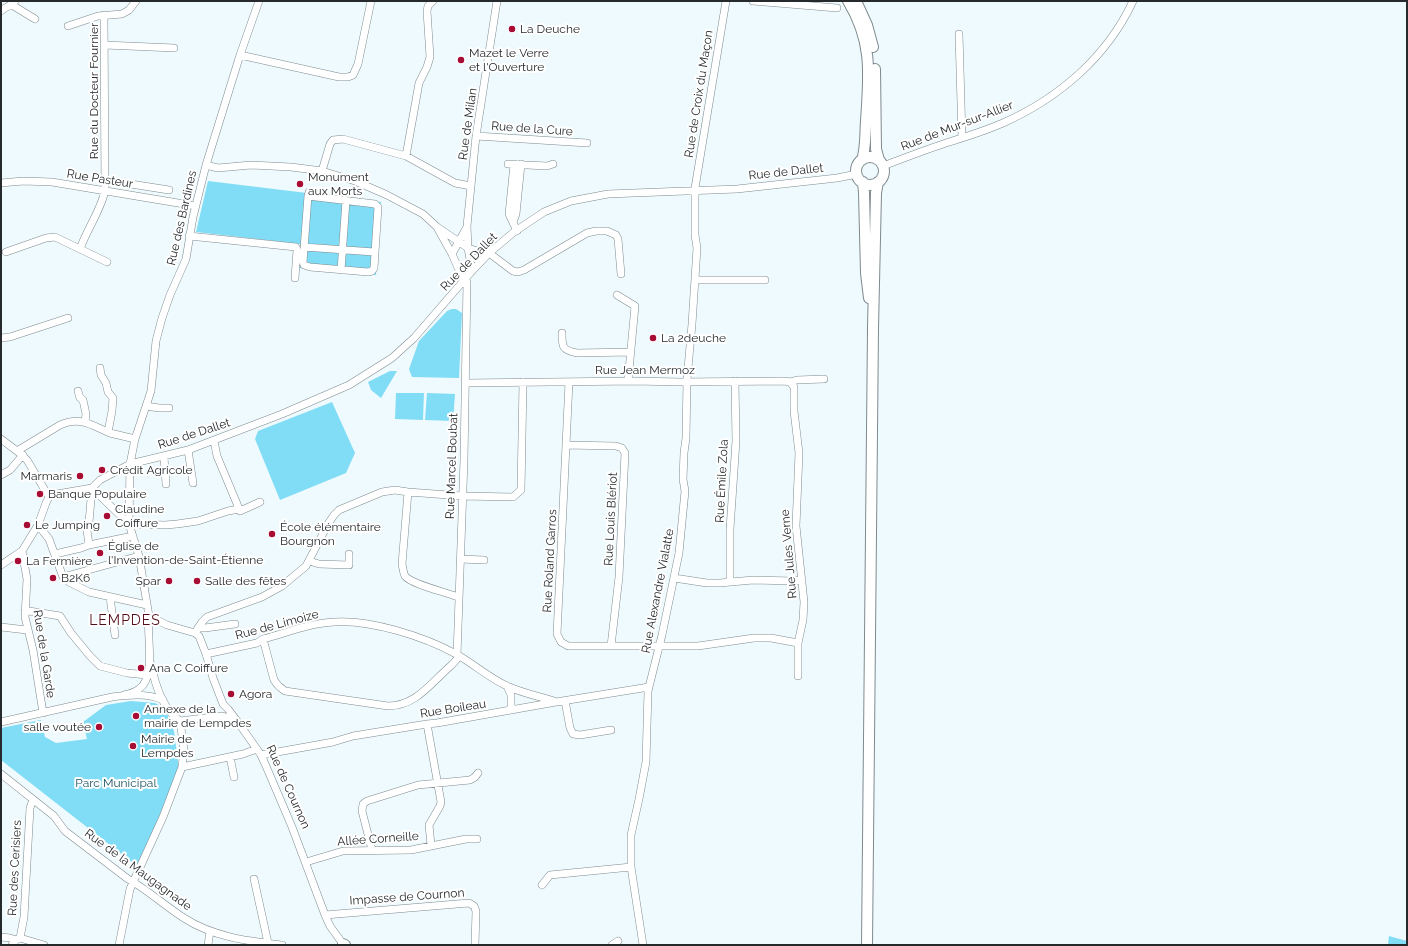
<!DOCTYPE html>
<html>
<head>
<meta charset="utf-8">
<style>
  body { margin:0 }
  #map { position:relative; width:1408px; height:946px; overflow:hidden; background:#eefafd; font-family:Raleway,sans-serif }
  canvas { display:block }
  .frame { position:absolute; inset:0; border:2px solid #262a2c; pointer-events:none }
</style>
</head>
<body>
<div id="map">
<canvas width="1408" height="946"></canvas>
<div class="frame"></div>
</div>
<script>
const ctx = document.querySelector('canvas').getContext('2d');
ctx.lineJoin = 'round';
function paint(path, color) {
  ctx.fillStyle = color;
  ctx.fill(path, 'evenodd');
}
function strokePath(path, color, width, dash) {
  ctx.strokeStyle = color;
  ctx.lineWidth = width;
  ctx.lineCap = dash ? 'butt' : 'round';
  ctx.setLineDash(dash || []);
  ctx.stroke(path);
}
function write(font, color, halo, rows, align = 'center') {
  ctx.font = font + ' Raleway,sans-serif';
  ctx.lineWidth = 4;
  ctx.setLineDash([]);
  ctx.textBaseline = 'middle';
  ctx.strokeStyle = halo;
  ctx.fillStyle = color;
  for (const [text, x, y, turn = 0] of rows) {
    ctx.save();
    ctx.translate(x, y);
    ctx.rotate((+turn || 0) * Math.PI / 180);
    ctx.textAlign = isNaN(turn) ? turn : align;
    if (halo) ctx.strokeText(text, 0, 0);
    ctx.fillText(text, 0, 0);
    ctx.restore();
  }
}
paint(new Path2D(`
  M 208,181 L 381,202 L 376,275 L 299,268 L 300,244 L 196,232 Z
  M 452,309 L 456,309 L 462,313 L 459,378 L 412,377 L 409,369 L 419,341 L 447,311 Z
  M 390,371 L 397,371 L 381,398 L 371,390 L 368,382 Z
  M 396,393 L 424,393 L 423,420 L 395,419 Z
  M 427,393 L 455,394 L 453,421 L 425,420 Z
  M 332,402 L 355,453 L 346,473 L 280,500 L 255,439 L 258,431 Z
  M 131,701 L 155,703 L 165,709 L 174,731 L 179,769 L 138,867 L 1,760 L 1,728 L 41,720 L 45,737 L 56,743 L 87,739 L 83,722 L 106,705 Z
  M 1389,936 L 1407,941 L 1407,945 L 1388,945 Z`), '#81ddf6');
const street = new Path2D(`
  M 753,1 L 837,8
  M 12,5 L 35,19
  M 1,11 C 5,7 11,6 15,1
  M 68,26 L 98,16 L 122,14 L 129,10 L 136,1
  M 959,34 L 962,138
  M 105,45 L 174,48
  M 240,55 L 339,77 L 348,77 L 353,75 L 358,64 L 371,1
  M 476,136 L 587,143
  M 406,156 L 419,83 L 427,67 L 430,57 L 427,11 L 428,6 L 433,1
  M 508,164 L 547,166 L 553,164
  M 514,164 L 509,214 L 517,231
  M 206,165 L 218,168 L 251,165 L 291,167 L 322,171 L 355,181 L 387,195 L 423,214 L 437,227 L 468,248 L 480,252 L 489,253 L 513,271 L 518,272 L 524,270 L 587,233 L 596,231 L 607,231 L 616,235 L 618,239 L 621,274
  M 883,166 C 904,158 925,150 946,143 C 965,137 985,131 1003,123 C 1059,98 1107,57 1133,1
  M 322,171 L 330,144 L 333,140 L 343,139 L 406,156 L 455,183 L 471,186
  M 105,180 L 169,190
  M 1,183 L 23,181 L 52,182 L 196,206
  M 308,196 L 375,204 L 378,207 L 374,268 L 372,271 L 368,272 L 310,267 L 304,265 L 303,262 L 308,196 L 309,192
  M 513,222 L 516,214 L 521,164
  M 438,229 L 452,254 L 462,277 L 467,282 L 464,460 L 457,655
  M 189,236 L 296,247 L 297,250 L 295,278
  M 304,247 L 374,252
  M 80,249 C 87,229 100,212 105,191 L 104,15
  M 6,252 L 46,238 L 55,237 L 107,262
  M 452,254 L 467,227
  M 341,270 L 346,201
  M 472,271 L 468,248 L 467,226 L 476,136 L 497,1
  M 695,280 L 765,280
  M 617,295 L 635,306 L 628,381
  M 562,333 C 562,347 562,350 577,353 L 631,352
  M 1,338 L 10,337 L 68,318
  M 100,368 L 101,375 L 106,383 L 108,392 L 113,398 L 112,411 L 108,432
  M 569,382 L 557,634 L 561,642 L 568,646 L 698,646 L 754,638 L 771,638 L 798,643
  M 790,382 L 794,387 L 794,411 L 799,453 L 796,526 L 804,602 L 803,620 L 798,643 L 798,676
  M 465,383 L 635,381 L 680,382 L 784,381 L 790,382 L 797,380 L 824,379
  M 78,391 L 80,398 L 83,400 L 86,414 L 85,422
  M 146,406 L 159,408 L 169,408
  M 1,439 L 17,451 L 27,460 L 49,497
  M 214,441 L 217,456 L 240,511 L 260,502
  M 566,445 L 616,446 L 622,448 L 625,453 L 619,577 L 611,646
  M 188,450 L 193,483
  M 17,451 L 60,425 C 81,416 91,425 110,433 C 118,435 127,437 135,439
  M 164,457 L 166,484
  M 1,475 L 10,470 L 23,455
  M 92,488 L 129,524
  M 408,492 L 402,564 C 403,568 403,572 405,576 C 411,584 445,592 455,596 L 459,596
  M 129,524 L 165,525 L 177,524 L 198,521 L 228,511 L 239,509
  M 38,525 L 49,539 L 63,577 L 69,582 L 89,592 L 147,605
  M 89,545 L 87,530 L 89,522 L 92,488
  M 22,551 L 27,579 L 25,617 L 33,650 L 43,713
  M 55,554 L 81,548 L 89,545 L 133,536
  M 460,559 L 484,560
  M 309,561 L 319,564 L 349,565 L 349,554
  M 1,565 L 22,551 L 38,525 L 46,503 L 49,497 L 57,494 L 92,488 L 100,480 L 130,464 L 188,450 L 282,414 L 349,385 L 392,358 L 414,338 L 472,271 L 489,253 L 514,232 L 544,212 L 571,201 L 608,194 L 737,189 L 837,178 L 857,174
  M 63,577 L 139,556
  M 674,578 L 707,583 L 720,583 L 753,580 L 793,581 L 802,580
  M 730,582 L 730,529 L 736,441 L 735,381
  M 110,597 L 115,635
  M 25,612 L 29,611 L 60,616 L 71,633 L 90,656 L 100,666 L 127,673 L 147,675
  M 149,616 L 167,625 L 195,633 L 199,636 L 206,654 L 213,678 L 223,704 L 228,709 L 240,725 L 261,755 L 266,766 L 292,827 L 325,915 L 330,926 L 343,944 L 342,945
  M 1,627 L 27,630
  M 198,628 L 205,628 L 235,624
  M 195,633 L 202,622 L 207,617 L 262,597 L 282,586 L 306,566 L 328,524 L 334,515 L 339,510 L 382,492 L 395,490 L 408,492 L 462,496 L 513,497 L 521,490 L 523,382
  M 263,639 L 274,680 C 277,685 280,688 285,691 L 388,706 C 413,706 427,688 444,672 C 449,667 456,662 459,656
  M 206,654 L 257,643 L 263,639 C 286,633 310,623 334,622 C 370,619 425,637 456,654 C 474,664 489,678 507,686 C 522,693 538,696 554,701
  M 151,664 C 155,684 162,709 180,721 L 221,716 L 235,719
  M 507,686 L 511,695 L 511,710
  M 124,695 C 129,694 135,692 139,689 C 157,677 146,635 149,616 L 139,556 L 129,524 L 130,464 L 135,439 L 151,391 L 156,341 L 162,318 L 170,295 L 186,259 L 193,217 L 206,165 L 240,55 L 259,1
  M 565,701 L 570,728 L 573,734 L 580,735 L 611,730
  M 1,722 L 112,697 C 128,695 148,693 163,700
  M 427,724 L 441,802 L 440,806 L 429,825 L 431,845
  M 261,755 L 333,742 L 353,736 L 427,724 L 437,723 L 556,702 L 649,687
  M 230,757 L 234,777
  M 182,767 L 243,754 L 257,749
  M 1,774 L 54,816 L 65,831 L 128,879 C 148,890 165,906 184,918 C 213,937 248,941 282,945
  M 372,850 L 362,811 L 363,804 L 367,801 L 418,785 L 470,780 L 475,777 L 478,773
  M 306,862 L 343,851 L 411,850 L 466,839 L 477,839
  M 254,879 L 268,943
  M 542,885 L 550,875 L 631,867
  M 325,915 L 469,903 L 474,906 L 476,911 L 475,945
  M 1,937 L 10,938 L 16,940
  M 20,938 L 24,917 L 30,808 L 33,799
  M 12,945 L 16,940 L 20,938 L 44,945
  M 119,945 L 130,889 L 163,817 L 182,767 L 184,750 L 180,721
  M 208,945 L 210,931
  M 612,945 L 618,941
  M 643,945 L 631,867 L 631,835 L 639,799 L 646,762 L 648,691 L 662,635 L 679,553 L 685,491 L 683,479 L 684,453 L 686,438 L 687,379 L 692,324 L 697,248 L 695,235 L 695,188 L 726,1`);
const secondary = new Path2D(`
  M 848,1 C 873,42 869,75 866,121 C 865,134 866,148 862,160
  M 856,1 L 867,25 L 873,47
  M 875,69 L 876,149 L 879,160
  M856 171a14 14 0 1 1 28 0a14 14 0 1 1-28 0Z
  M 863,182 L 864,193 L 866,273 L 869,298
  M 343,944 L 345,945
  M 867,945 L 873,328 L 876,193 L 878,182`);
strokePath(street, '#7f8a8e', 8);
strokePath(secondary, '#7f8a8e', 12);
strokePath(street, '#fff', 7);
strokePath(secondary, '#fff', 10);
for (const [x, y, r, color] of [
  [512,29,4,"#a70d34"],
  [461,60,4,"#a70d34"],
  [300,184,4,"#a70d34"],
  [653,338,4,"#a70d34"],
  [102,470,4,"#a70d34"],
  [80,476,4,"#a70d34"],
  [40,494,4,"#a70d34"],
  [107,516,4,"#a70d34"],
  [27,525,4,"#a70d34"],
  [272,534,4,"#a70d34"],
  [100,553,4,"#a70d34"],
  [18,561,4,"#a70d34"],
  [53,578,4,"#a70d34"],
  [169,581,4,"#a70d34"],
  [197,581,4,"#a70d34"],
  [141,668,4,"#a70d34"],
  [231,694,4,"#a70d34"],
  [136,716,4,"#a70d34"],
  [99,727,4,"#a70d34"],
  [133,746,4,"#a70d34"]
]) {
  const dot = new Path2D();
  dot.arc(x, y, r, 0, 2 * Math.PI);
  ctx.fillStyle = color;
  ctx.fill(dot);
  strokePath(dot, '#fff', 1.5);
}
write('12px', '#262a2c', '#fff', [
  ["La Deuche",520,29],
  ["Mazet le Verre",469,53],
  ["et l'Ouverture",469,67],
  ["Monument",308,177],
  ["aux Morts",308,191],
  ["La 2deuche",661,338],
  ["Crédit Agricole",110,470],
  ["Marmaris",72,476,"right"],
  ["Banque Populaire",48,494],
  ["Claudine",115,509],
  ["Coiffure",115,523],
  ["Le Jumping",35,525],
  ["École élémentaire",280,527],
  ["Bourgnon",280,541],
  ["Église de",108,546],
  ["l'Invention-de-Saint-Étienne",108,560],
  ["La Fermière",26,561],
  ["B2K6",61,578],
  ["Spar",161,581,"right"],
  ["Salle des fêtes",205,581],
  ["Ana C Coiffure",149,668],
  ["Agora",239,694],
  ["Annexe de la",144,709],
  ["mairie de Lempdes",144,723],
  ["salle voutée",91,727,"right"],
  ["Mairie de",141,739],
  ["Lempdes",141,753]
], 'left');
write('12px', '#262a2c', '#fff', [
  ["Rue du Docteur Fournier",94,91,-90],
  ["Rue de Croix du Maçon",699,94,-81],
  ["Rue de Milan",468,124,-82],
  ["Rue de Mur-sur-Allier",957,126,-21],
  ["Rue de la Cure",532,129,4],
  ["Rue de Dallet",786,172,-6],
  ["Rue Pasteur",100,179,9],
  ["Rue des Bardines",182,218,-77],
  ["Rue de Dallet",469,262,-46],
  ["Rue Jean Mermoz",645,370],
  ["Rue de Dallet",194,434,-18],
  ["Rue Marcel Boubat",452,466,-88],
  ["Rue Émile Zola",722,481,-87],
  ["Rue Louis Blériot",611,519,-87],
  ["Rue Jules Verne",789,554,-95],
  ["Rue Roland Garros",550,561,-87],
  ["Rue Alexandre Vialatte",658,591,-79],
  ["Rue de Limoize",277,625,-15],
  ["Rue de la Garde",44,654,81],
  ["Rue Boileau",453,709,-9],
  ["Rue de Cournon",288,787,66],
  ["Allée Corneille",378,839,-4],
  ["Rue des Cerisiers",15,868,-87],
  ["Rue de la Maugagnade",138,870,36],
  ["Impasse de Cournon",407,897,-4]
]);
write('12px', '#205765', '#fff', [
  ["Parc Municipal",116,783]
]);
ctx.letterSpacing = '1px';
write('14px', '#530d19', '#fff', [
  ["LEMPDES",125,621]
]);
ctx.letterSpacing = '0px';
</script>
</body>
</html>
